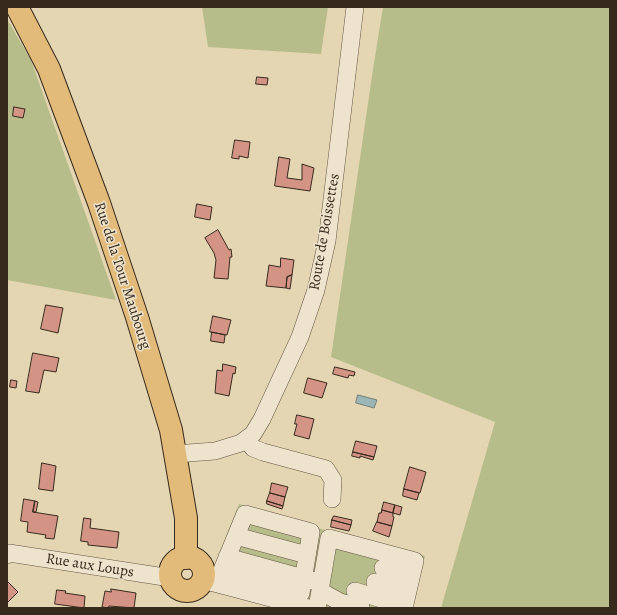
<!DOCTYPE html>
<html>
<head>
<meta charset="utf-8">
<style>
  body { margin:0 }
  #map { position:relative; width:617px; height:615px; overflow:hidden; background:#e5d6b3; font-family:Alegreya,serif }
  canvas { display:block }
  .frame { position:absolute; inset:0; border:8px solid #362a1c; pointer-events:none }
</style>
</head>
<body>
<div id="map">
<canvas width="617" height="615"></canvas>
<div class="frame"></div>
</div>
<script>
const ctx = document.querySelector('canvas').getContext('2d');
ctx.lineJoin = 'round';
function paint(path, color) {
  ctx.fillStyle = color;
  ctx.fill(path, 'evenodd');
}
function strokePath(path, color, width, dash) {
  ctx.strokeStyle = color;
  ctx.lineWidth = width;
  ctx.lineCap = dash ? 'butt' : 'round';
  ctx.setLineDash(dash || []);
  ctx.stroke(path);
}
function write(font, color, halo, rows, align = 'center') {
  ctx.font = font + ' Alegreya,serif';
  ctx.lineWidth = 3;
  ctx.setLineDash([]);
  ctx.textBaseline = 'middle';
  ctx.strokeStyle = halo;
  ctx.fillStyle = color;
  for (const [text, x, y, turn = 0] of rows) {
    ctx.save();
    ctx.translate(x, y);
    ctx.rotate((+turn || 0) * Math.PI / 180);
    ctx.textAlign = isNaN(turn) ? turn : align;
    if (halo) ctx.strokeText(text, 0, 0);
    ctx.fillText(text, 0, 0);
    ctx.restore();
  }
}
paint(new Path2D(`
  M 202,7 L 328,7 L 321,54 L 208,47 Z
  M 383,7 L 610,7 L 610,608 L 441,608 L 495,422 L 331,357 L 373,69 Z
  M 7,19 L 31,60 L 116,300 L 7,280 Z
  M 239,504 L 345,536 L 425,556 L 413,608 L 331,608 L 327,607 L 324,600 L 312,597 L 307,602 L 215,576 L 212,572 Z`), '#b7bd8a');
const water = new Path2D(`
  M 358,395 L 377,400 L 374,408 L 356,403 Z`);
paint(water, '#9cb6b8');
strokePath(water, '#737e7a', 1);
const building = new Path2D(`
  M 257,77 L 268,78 L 267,85 L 256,84 Z
  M 14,107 L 25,109 L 23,118 L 13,116 Z
  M 235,140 L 250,142 L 248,158 L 239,156 L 239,159 L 232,158 Z
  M 279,157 L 290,159 L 287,178 L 302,180 L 302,164 L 314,168 L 310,191 L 275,186 Z
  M 197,204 L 212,207 L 210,220 L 195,217 Z
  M 218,230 L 229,250 L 231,249 L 232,257 L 230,257 L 228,279 L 214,278 L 216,260 L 214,253 L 205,238 Z
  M 281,258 L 294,260 L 292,275 L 287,277 L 286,288 L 266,286 L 269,265 L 280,267 Z
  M 292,275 L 290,289 L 286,288 L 287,277 Z
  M 46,305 L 63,308 L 58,333 L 41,329 Z
  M 213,316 L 231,320 L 227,335 L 210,332 Z
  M 212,332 L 225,335 L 224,343 L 211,341 Z
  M 33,353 L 59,358 L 56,372 L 44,370 L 39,393 L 26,391 Z
  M 223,364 L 236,367 L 235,374 L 233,373 L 229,396 L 215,393 L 217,370 L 222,371 Z
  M 335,367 L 355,372 L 354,376 L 349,375 L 348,378 L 333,374 Z
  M 308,378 L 327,383 L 322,398 L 304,393 Z
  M 11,380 L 17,381 L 16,388 L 10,387 Z
  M 297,415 L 314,419 L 309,439 L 294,435 L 297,424 L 295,424 Z
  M 356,441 L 377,446 L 374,457 L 353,452 Z
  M 353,452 L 374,457 L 373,460 L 360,456 L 360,458 L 352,456 Z
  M 42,463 L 56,466 L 53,491 L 39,489 Z
  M 410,467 L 426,472 L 420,493 L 404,489 Z
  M 272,483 L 288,487 L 285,497 L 270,493 Z
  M 404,489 L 419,493 L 417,500 L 403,496 Z
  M 270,493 L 285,497 L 283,506 L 267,501 Z
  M 24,499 L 35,501 L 33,512 L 58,516 L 54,539 L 45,538 L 46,535 L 27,532 L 28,522 L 21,521 Z
  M 35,501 L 38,502 L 36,512 L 33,512 Z
  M 267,501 L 283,506 L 282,509 L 267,504 Z
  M 384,502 L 395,505 L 393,513 L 382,510 Z
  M 395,505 L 402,507 L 400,515 L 393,513 Z
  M 382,510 L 393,513 L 393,517 L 394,517 L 392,526 L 377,522 L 379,513 L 381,513 Z
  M 334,516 L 352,520 L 351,525 L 332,520 Z
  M 84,518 L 91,519 L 90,528 L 119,532 L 117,548 L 88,545 L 88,542 L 81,541 Z
  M 332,520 L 351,525 L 349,531 L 331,527 Z
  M 377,522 L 392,526 L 389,537 L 373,531 Z
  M 7,581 L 18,592 L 7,603 Z
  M 111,589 L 136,593 L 134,608 L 109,606 L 108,608 L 102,607 L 105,591 L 111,592 Z
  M 57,590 L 66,591 L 65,593 L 85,596 L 84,608 L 55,604 Z`);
paint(building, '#d49485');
strokePath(building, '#362a1c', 1);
const minor = new Path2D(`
  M 247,440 L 253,448 L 263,452 L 326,469 L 333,480 L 332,499
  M 175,454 L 215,451 L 241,443 L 253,434 L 262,419 L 300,337 L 316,290 L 327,241 L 355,7
  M 245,514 L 311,532 L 301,593 L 222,570 Z
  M 236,536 L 307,555
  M 7,555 L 9,553 L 171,578
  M 227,557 L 314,581
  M 383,568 L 411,576
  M 203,580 L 308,608
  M 375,582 L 408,591
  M 320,591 L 340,602 L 361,608
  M 355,591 L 405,606
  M 317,608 L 329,538 L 415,561 L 404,608`);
const major = new Path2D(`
  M 17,7 L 49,69 L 99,203 L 137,317 L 171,430 L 186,518 L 186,558
  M170 574a17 17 0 1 1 34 0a17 17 0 1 1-34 0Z`);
strokePath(minor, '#625542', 18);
strokePath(major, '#362a1c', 24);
strokePath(minor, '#eee4ce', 17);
strokePath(major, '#e2bb7a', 22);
write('15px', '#362a1c', '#eee4ce', [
  ["Route de Boissettes",325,232,-80],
  ["Rue de la Tour Maubourg",122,276,72],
  ["Rue aux Loups",90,566,9]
]);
</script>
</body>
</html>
